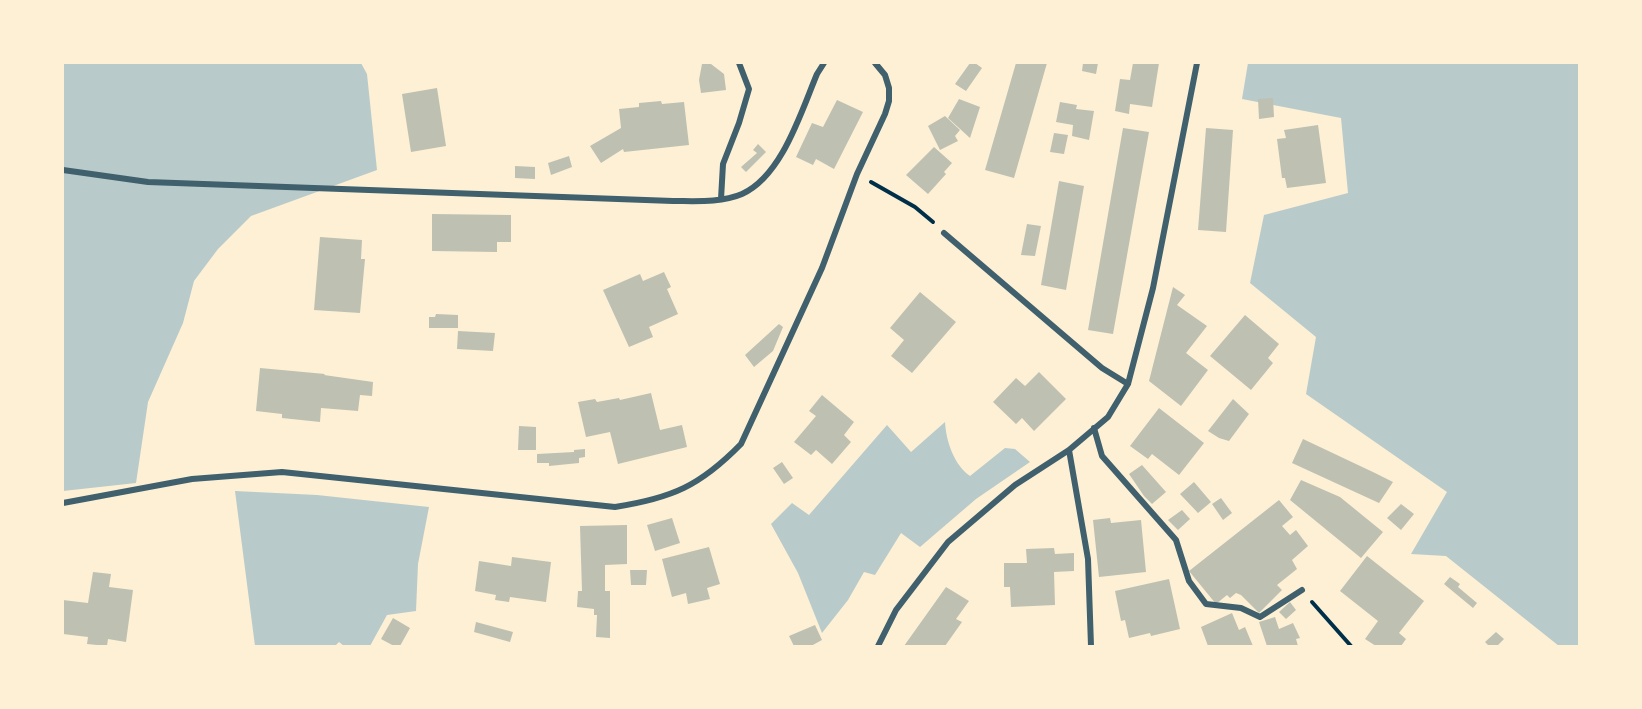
<!DOCTYPE html>
<html>
<head>
<meta charset="utf-8">
<style>
  body { margin:0 }
  #map { position:relative; width:1642px; height:709px; overflow:hidden; background:#fdf0d5; font-family:Rubik,sans-serif }
  canvas { display:block }
  .frame { position:absolute; inset:0; border:64px solid #fdf0d5; pointer-events:none }
</style>
</head>
<body>
<div id="map">
<canvas width="1642" height="709"></canvas>
<div class="frame"></div>
</div>
<script>
const ctx = document.querySelector('canvas').getContext('2d');
ctx.lineJoin = 'round';
function paint(path, color) {
  ctx.fillStyle = color;
  ctx.fill(path, 'evenodd');
}
function strokePath(path, color, width, dash) {
  ctx.strokeStyle = color;
  ctx.lineWidth = width;
  ctx.lineCap = dash ? 'butt' : 'round';
  ctx.setLineDash(dash || []);
  ctx.stroke(path);
}
paint(new Path2D(`
  M 63,63 L 361,63 L 367,74 L 377,170 L 251,216 L 218,249 L 194,281 L 183,323 L 148,402 L 136,483 L 63,491 Z
  M 1248,63 L 1579,63 L 1579,646 L 1559,646 L 1446,556 L 1411,554 L 1447,492 L 1306,394 L 1316,337 L 1250,283 L 1264,215 L 1348,193 L 1341,118 L 1242,99 Z
  M 945,422 C 946,441 954,465 970,476 L 1005,448 L 1015,449 L 1030,462 L 976,499 L 920,547 L 901,533 L 875,575 L 864,572 L 848,600 L 822,633 L 798,573 L 771,524 L 792,503 L 809,515 L 887,425 L 911,452 Z
  M 235,491 L 317,495 L 429,507 L 418,564 L 416,611 L 387,615 L 370,646 L 344,646 L 339,642 L 335,646 L 255,646 Z`), '#b9caca');
paint(new Path2D(`
  M 970,63 L 975,63 L 982,68 L 966,91 L 955,84 Z
  M 1016,63 L 1047,63 L 1014,178 L 985,170 Z
  M 1083,63 L 1098,63 L 1096,74 L 1082,71 Z
  M 1133,63 L 1159,63 L 1152,107 L 1130,104 L 1129,114 L 1115,111 L 1120,79 L 1130,80 Z
  M 702,64 L 711,64 L 724,74 L 726,90 L 701,93 L 699,80 Z
  M 437,88 L 446,146 L 411,152 L 402,94 Z
  M 1273,98 L 1274,117 L 1259,119 L 1258,99 Z
  M 959,99 L 980,107 L 970,138 L 948,118 Z
  M 837,100 L 863,112 L 834,169 L 816,159 L 813,165 L 796,157 L 812,123 L 823,127 Z
  M 661,101 L 662,104 L 684,102 L 689,145 L 624,152 L 623,149 L 601,163 L 590,146 L 621,128 L 619,109 L 639,107 L 639,103 Z
  M 1060,102 L 1077,105 L 1076,109 L 1094,111 L 1089,140 L 1072,136 L 1073,125 L 1056,122 Z
  M 945,116 L 960,130 L 955,136 L 958,141 L 940,150 L 928,126 Z
  M 1318,125 L 1326,183 L 1287,188 L 1285,178 L 1282,178 L 1277,139 L 1286,138 L 1284,130 Z
  M 1123,128 L 1149,132 L 1113,334 L 1088,330 Z
  M 1206,128 L 1233,130 L 1226,232 L 1198,230 Z
  M 1054,133 L 1068,135 L 1064,154 L 1050,152 Z
  M 758,144 L 766,152 L 746,172 L 741,167 L 757,153 L 753,150 Z
  M 934,147 L 952,163 L 944,172 L 946,174 L 928,194 L 906,175 Z
  M 569,156 L 572,167 L 551,175 L 548,163 Z
  M 515,166 L 535,167 L 535,179 L 515,178 Z
  M 1059,181 L 1084,186 L 1066,290 L 1041,285 Z
  M 432,214 L 511,215 L 511,242 L 497,242 L 497,252 L 432,251 Z
  M 1027,224 L 1041,226 L 1035,256 L 1021,255 Z
  M 320,237 L 362,240 L 361,259 L 365,259 L 360,313 L 314,310 Z
  M 664,272 L 671,287 L 667,289 L 678,314 L 649,327 L 653,337 L 629,347 L 603,290 L 640,274 L 643,281 Z
  M 1173,287 L 1185,295 L 1177,305 L 1207,326 L 1186,353 L 1208,370 L 1181,406 L 1149,381 Z
  M 920,292 L 956,322 L 912,373 L 891,356 L 904,340 L 890,328 Z
  M 436,314 L 458,315 L 458,328 L 429,328 L 429,317 L 435,317 Z
  M 1245,315 L 1279,344 L 1268,358 L 1273,363 L 1251,390 L 1210,356 Z
  M 779,324 L 783,327 L 773,351 L 754,367 L 745,355 Z
  M 458,331 L 495,333 L 493,351 L 457,349 Z
  M 260,368 L 325,374 L 324,375 L 373,382 L 372,396 L 360,395 L 358,411 L 321,408 L 320,422 L 282,418 L 282,414 L 256,411 Z
  M 1039,372 L 1066,399 L 1034,431 L 1022,418 L 1016,424 L 993,402 L 1016,378 L 1025,386 Z
  M 651,393 L 660,430 L 682,425 L 687,447 L 618,464 L 610,432 L 586,437 L 578,402 L 595,399 L 597,402 L 619,398 L 620,400 Z
  M 822,395 L 854,422 L 844,435 L 851,442 L 832,464 L 816,450 L 811,455 L 794,442 L 816,416 L 809,411 Z
  M 1233,399 L 1249,414 L 1229,441 L 1219,438 L 1208,431 Z
  M 1159,408 L 1204,443 L 1179,475 L 1152,454 L 1148,459 L 1130,446 Z
  M 519,426 L 536,427 L 536,450 L 518,450 Z
  M 1303,439 L 1375,473 L 1393,482 L 1379,503 L 1292,463 Z
  M 585,449 L 585,457 L 579,458 L 579,463 L 549,466 L 549,463 L 537,463 L 537,454 L 574,452 L 574,450 Z
  M 782,462 L 793,478 L 784,484 L 773,468 Z
  M 1142,465 L 1166,492 L 1152,504 L 1144,496 L 1129,474 Z
  M 1301,480 L 1340,497 L 1383,532 L 1361,558 L 1290,500 Z
  M 1194,482 L 1211,502 L 1198,513 L 1180,494 Z
  M 1221,498 L 1232,513 L 1223,520 L 1212,504 Z
  M 1279,500 L 1293,517 L 1282,526 L 1290,535 L 1296,530 L 1308,546 L 1292,560 L 1297,569 L 1277,585 L 1282,590 L 1259,613 L 1241,595 L 1236,593 L 1230,598 L 1227,595 L 1216,604 L 1189,571 Z
  M 1401,504 L 1414,514 L 1401,530 L 1387,518 Z
  M 1182,510 L 1190,519 L 1178,530 L 1168,520 Z
  M 672,518 L 680,543 L 655,551 L 647,525 Z
  M 1110,518 L 1111,523 L 1141,520 L 1146,572 L 1099,577 L 1093,520 Z
  M 627,525 L 627,564 L 605,565 L 605,591 L 610,591 L 610,638 L 596,637 L 597,615 L 594,615 L 594,609 L 577,607 L 578,591 L 582,591 L 580,526 Z
  M 709,547 L 720,584 L 707,588 L 710,599 L 688,604 L 686,593 L 672,597 L 662,559 Z
  M 1054,548 L 1055,554 L 1074,553 L 1074,571 L 1054,572 L 1055,605 L 1011,607 L 1010,587 L 1004,587 L 1004,563 L 1027,563 L 1026,549 Z
  M 1367,556 L 1424,601 L 1399,633 L 1406,639 L 1401,646 L 1376,646 L 1365,639 L 1378,621 L 1340,591 Z
  M 512,557 L 551,562 L 546,602 L 510,597 L 509,602 L 495,600 L 496,595 L 475,591 L 479,561 L 511,566 Z
  M 630,570 L 647,570 L 646,585 L 631,585 Z
  M 93,572 L 111,574 L 109,587 L 133,590 L 126,642 L 108,639 L 107,646 L 87,644 L 88,637 L 63,634 L 63,600 L 88,603 Z
  M 1450,577 L 1460,584 L 1458,587 L 1477,603 L 1473,608 L 1444,584 Z
  M 1169,579 L 1180,629 L 1151,636 L 1150,633 L 1129,638 L 1125,620 L 1121,621 L 1115,591 Z
  M 946,587 L 969,601 L 956,619 L 962,622 L 945,646 L 904,646 Z
  M 1290,602 L 1296,610 L 1286,619 L 1279,612 Z
  M 1232,613 L 1239,630 L 1245,627 L 1253,646 L 1208,646 L 1201,627 Z
  M 1275,617 L 1279,629 L 1293,623 L 1300,638 L 1296,639 L 1298,646 L 1267,646 L 1259,622 Z
  M 393,618 L 410,628 L 400,646 L 394,646 L 381,639 Z
  M 476,622 L 513,632 L 510,642 L 474,632 Z
  M 815,625 L 822,640 L 811,646 L 794,646 L 789,636 Z
  M 1496,632 L 1504,639 L 1497,646 L 1489,646 L 1485,642 Z`), '#bec0b2');
strokePath(new Path2D(`
  M 871,182 L 915,207 L 933,222
  M 1312,602 L 1351,646`), '#003049', 4);
strokePath(new Path2D(`
  M 63,170 L 148,182 L 673,201 C 695,201 721,203 742,194 C 782,176 801,112 817,74 L 824,63
  M 721,199 L 723,164 L 739,123 L 749,89 L 739,63
  M 944,233 L 1102,368 L 1128,384
  M 1094,428 L 1102,456 L 1176,540 L 1189,581 L 1206,604 L 1241,608 L 1260,617 L 1302,590
  M 1069,450 L 1088,559 L 1091,646
  M 63,503 L 192,479 L 282,472 L 615,507 C 672,498 700,486 741,444 L 822,268 L 857,174 L 885,114 L 889,101 L 889,88 L 885,75 L 875,63
  M 878,646 L 896,610 L 948,542 L 1015,485 L 1069,450 L 1108,417 L 1128,384 L 1153,288 L 1197,63`), '#3f606c', 6);
</script>
</body>
</html>
